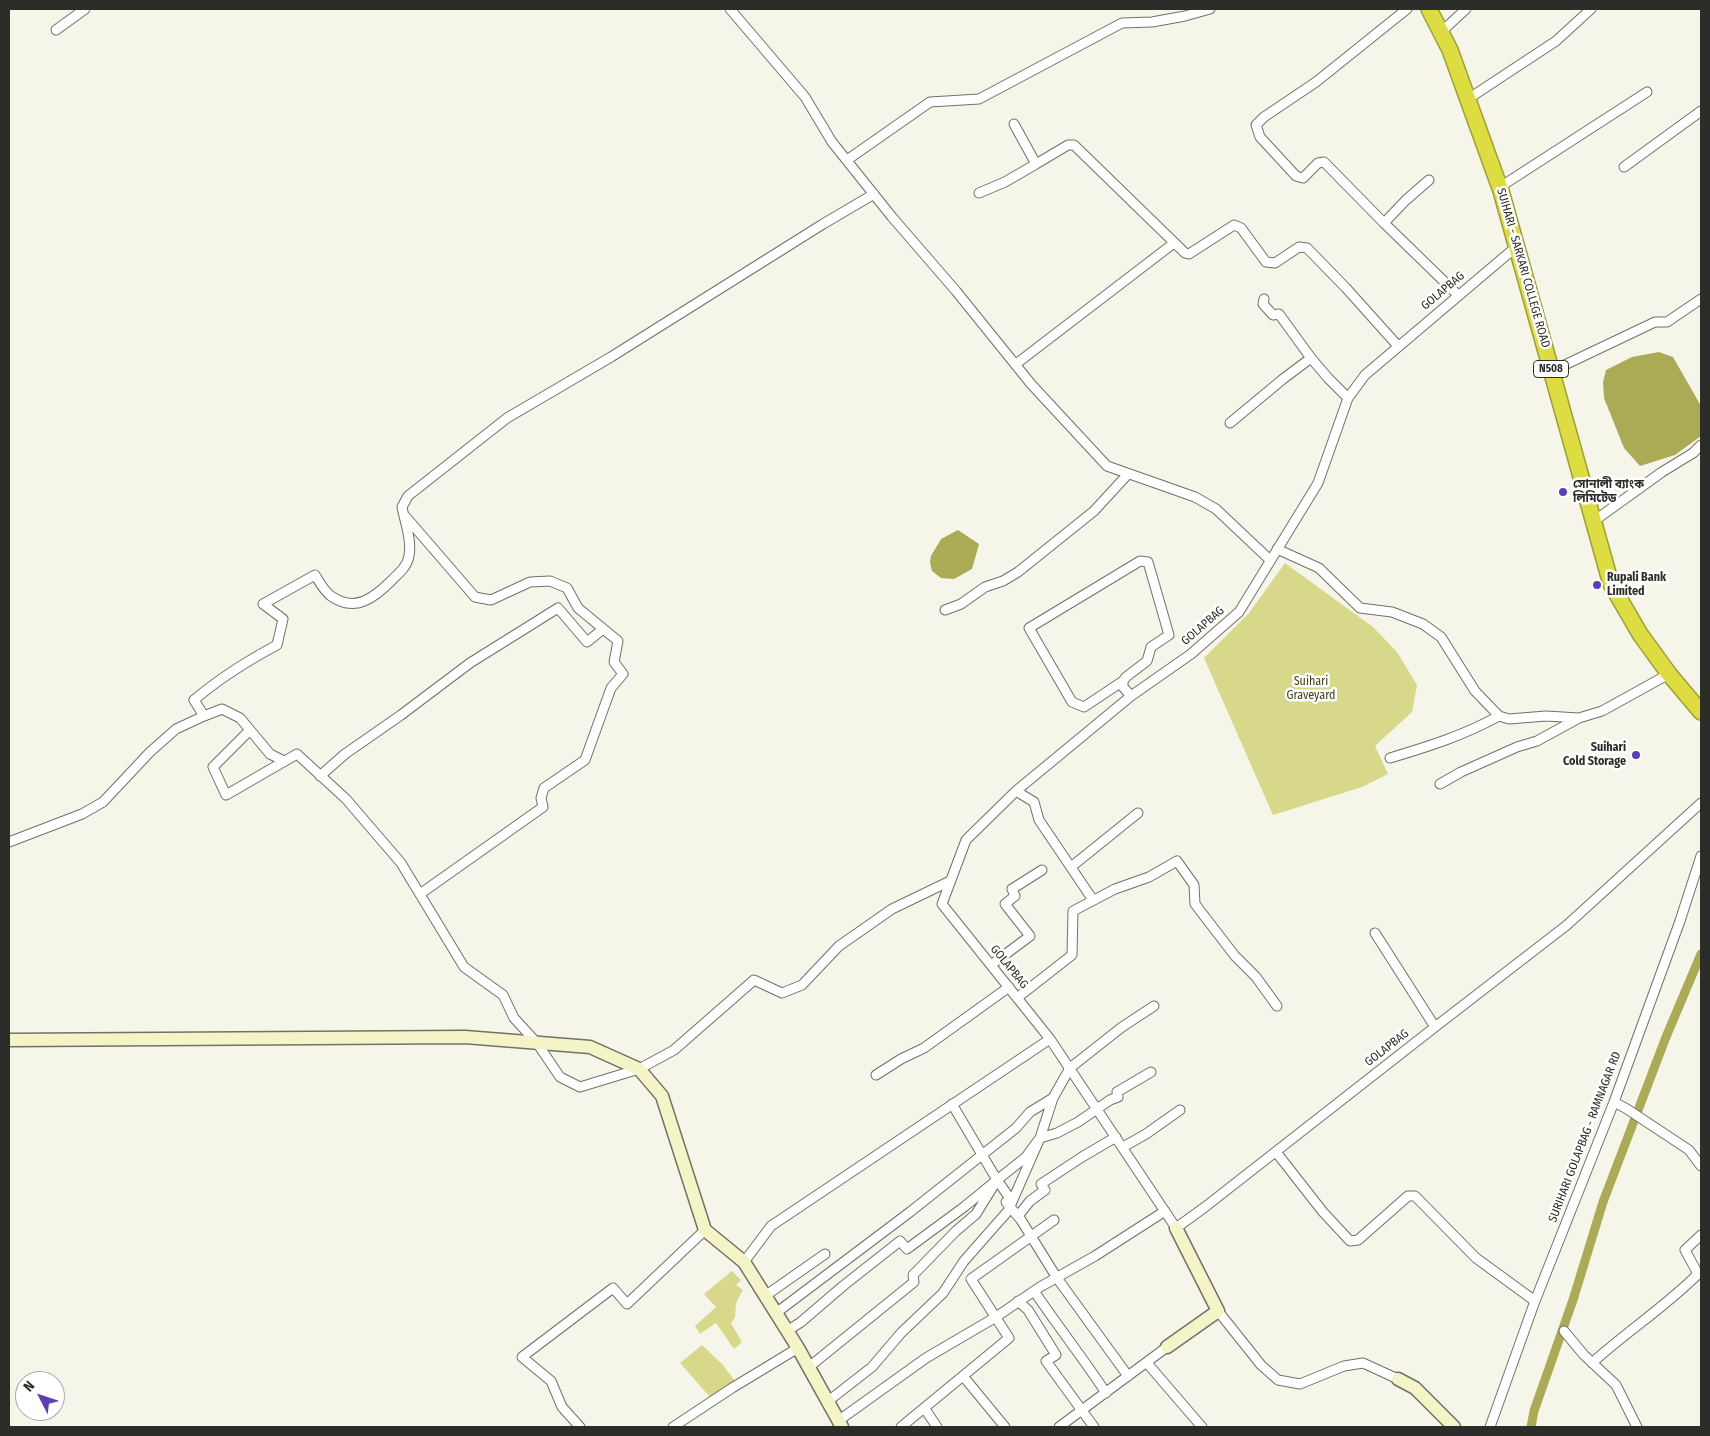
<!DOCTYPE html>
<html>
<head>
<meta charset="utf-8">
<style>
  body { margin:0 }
  #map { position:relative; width:1710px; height:1436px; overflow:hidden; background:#f5f5ea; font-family:"Fira Sans Condensed",sans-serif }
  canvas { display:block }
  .frame { position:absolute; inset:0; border:10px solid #2c2c28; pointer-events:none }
  .north { position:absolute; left:15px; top:1371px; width:50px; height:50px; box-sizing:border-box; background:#fff; border:1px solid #ababa9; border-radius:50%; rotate:311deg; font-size:14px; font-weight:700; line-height:20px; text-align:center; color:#2c2c28 }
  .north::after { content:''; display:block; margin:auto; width:18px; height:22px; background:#5c3eb6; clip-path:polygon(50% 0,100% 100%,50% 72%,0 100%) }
</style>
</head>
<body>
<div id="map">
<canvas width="1710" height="1436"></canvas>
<div class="frame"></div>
<div class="north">N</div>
</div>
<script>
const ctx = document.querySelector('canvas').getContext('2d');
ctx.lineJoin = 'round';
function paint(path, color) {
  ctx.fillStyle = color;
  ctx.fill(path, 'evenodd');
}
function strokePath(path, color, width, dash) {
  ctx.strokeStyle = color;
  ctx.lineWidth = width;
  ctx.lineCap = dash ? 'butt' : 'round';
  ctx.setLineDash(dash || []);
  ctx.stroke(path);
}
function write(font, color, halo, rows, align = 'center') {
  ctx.font = font + ' "Fira Sans Condensed","Noto Sans Bengali",sans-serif';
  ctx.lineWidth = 5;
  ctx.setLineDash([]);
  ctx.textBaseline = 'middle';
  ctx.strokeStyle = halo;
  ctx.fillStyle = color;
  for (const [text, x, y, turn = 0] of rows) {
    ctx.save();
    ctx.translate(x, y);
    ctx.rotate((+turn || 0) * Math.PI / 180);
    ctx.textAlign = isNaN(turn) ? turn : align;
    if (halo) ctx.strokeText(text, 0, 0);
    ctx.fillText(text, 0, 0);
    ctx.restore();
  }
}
paint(new Path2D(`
  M 1285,563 L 1373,627 L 1397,652 L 1417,685 L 1412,712 L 1375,746 L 1388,774 L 1362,787 L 1273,815 L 1204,658 L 1249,613 Z
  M 732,1271 L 741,1280 L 736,1285 L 743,1290 L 736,1303 L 735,1317 L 731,1323 L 742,1342 L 734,1349 L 716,1323 L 700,1334 L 695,1326 L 716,1307 L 704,1294 Z
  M 702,1345 L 722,1364 L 736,1382 L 710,1397 L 680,1363 Z`), '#d7d88a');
paint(new Path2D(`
  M 1659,352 L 1673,357 L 1701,406 L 1701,436 L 1675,455 L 1640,466 L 1624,448 L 1604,398 L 1603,382 L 1606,370 L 1632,357 Z
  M 958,530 L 979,544 L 972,569 L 954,579 L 941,578 L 932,571 L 930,562 L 931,556 L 941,539 Z`), '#abab56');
strokePath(new Path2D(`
  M 1531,1427 L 1534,1411 L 1573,1300 L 1603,1202 L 1666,1037 L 1701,954`), '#abab56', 9);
const street = new Path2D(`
  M 730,9 L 805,97 L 832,142 L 892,217 L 956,291 L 1031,384 L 1107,466 L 1195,497 L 1216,509 L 1270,560
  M 1407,9 L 1316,82 L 1264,117 L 1256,125 L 1260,137 L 1296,176 L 1303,178 L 1318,163 L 1324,162 L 1384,223 L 1406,200 L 1429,180
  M 56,30 L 85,9
  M 1441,32 L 1466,9
  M 1468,99 L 1556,41 L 1591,9
  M 1014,124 L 1036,164 L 1068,145 L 1074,145 L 1185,253 L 1189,254 L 1234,225 L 1241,228 L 1266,262 L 1275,263 L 1299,247 L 1307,248 L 1346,288 L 1398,346
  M 847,160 L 930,102 L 979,99 L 1122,23 L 1152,22 L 1185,16 L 1210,9
  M 1624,167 L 1701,111
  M 1500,187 L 1647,92
  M 979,193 L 1005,182 L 1036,164
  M 1384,223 L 1458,295
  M 1516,247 L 1365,375 L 1348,398 L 1318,483 L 1239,612 L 1191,654 L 1131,696 L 1016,791 L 966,840 L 942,904 L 1050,1039 L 1176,1228 L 1205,1207 L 1435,1027 L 1567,925 L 1701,803
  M 1264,299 L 1263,304 L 1273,315 L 1279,314 L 1311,358
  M 1016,364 L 1174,243
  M 1552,371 L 1655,322 L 1667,322 L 1701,299
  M 1230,423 L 1283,379 L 1311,358 L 1328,378 L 1348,398
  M 405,516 L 475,597 L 491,600 L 530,582 L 550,581 L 567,588 L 578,608 L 618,641 L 614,662 L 623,674 L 611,688 L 585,760 L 544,788 L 541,798 L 543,807 L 420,894
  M 1594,521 L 1662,472 L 1693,453 L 1701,445
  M 1277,549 L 1319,568 L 1360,608 L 1392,612 L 1423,624 L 1441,637 L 1475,691 L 1499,716 L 1509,719 L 1546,716 L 1579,718 L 1602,711 L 1669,674
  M 945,610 L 961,604 L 985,587 L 1003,581 L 1018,572 L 1094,511 L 1128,474
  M 1123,681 L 1084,707 L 1072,702 L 1029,628 L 1140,561 L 1148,562 L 1169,635 L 1151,647 L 1147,661 L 1126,677 L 1123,681 L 1123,687 L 1131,696
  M 250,730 L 213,767 L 226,795 L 297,754 L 346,799 L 401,863 L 464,967 L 503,995 L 514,1018 L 537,1043 L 560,1077 L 580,1087 L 639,1069 L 674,1050 L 754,980 L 782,993 L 802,985 L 839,946 L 892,909 L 950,881
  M 1390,758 C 1430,746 1462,736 1499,716
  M 284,761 L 270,754 L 240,718 L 222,709 L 204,716 L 194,700 C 220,678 247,661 277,645 L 283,619 L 263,604 L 315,575 C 319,581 324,591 331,596 C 355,613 374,598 391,581 C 399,573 407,567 409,556 C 412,540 405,523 402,507 L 408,496 L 507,418 L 611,357 L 823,224 L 874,194
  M 320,776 L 345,754 L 401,715 L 470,663 L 558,608 L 587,642 L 603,629
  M 1440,784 L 1461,772 L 1517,747 L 1537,741 L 1579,718
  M 1016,791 L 1034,802 L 1039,820 L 1093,900
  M 9,842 L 82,814 L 103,802 L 150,752 L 176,729 L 204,716
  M 1071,867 L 1138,813
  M 1375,933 L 1435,1027
  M 991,965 L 1030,936 L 1005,904 L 1015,896 L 1012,889 L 1042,870
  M 1017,998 L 1072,955 L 1073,911 L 1115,889 L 1149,877 L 1177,861 L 1194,885 L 1195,904 L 1235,956 L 1256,977 L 1277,1006
  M 876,1075 L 901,1059 L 924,1048 L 1009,987
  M 1614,1102 L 1627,1109 L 1689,1150 L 1701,1166
  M 1123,1147 L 1146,1134 L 1180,1110
  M 1276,1152 L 1323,1212 L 1350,1241 L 1358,1240 L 1408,1196 L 1415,1196 L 1476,1258 L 1535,1301
  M 997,1180 L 1009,1197 L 1010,1200 L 1006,1202 L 1021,1220 L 1057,1278 L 1128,1376
  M 1018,1216 L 1030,1201 L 1045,1190 L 1041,1184 L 1082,1157 L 1116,1137
  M 744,1262 L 771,1226 L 1050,1039
  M 1034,1291 C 1057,1325 1083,1358 1106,1393
  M 765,1296 L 825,1254
  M 1018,1301 L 1028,1310 L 1056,1355 L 1046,1361 L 1094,1427
  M 1218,1311 L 1261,1365 L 1278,1380 L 1300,1384 L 1344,1366 L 1363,1363 L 1398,1379
  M 776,1313 L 910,1212 L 1016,1128 L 1030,1112 L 1053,1098
  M 787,1331 L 801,1322 L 843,1286 L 900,1241 L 907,1249 L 964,1207 L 997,1180 L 952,1104
  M 1564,1331 L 1584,1355 L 1616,1385 L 1637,1427
  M 1147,1363 L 1202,1427
  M 1592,1363 C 1626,1332 1665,1307 1698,1274 L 1685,1250 L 1701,1235
  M 809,1367 L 914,1282 L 913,1275 L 956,1231 L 976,1214 L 997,1180 L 1026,1157 L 1040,1138 L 1057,1133 L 1078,1122 L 1110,1100 L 1118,1097 L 1117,1092 L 1151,1072
  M 963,1376 L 1005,1427
  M 827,1402 L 872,1367 L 901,1333 L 943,1293 L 964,1261 L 1008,1211 L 1040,1138 L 1053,1098 L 1070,1068 L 1122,1027 L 1154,1006
  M 925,1409 L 937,1427
  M 838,1421 L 926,1358 L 996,1317 L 1040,1287 L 1095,1256 L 1165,1211
  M 580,1427 L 562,1407 L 551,1381 L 522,1357 L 613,1288 L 627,1304 L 705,1230
  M 673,1427 L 732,1388 L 798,1348
  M 901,1427 L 1009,1338 L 971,1279 L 1054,1220
  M 1059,1427 L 1167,1347
  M 1490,1427 L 1535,1301 L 1614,1102 L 1680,921 L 1701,856`);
const secondary = new Path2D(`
  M 9,1040 L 465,1037 L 590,1047 L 639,1069 L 662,1096 L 705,1230 L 744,1262 L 798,1348 L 842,1427
  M 1167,1347 L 1218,1311 L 1176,1228
  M 1398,1379 L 1415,1388 L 1454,1427`);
const highway = new Path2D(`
  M 1429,9 L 1450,50 L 1501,191 L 1611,584 L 1640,634 L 1669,674 L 1701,712`);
strokePath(street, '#717167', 11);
strokePath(secondary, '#717167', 15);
strokePath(highway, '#9f9e38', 18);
strokePath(street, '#fff', 9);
strokePath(secondary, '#f5f4c6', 12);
strokePath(highway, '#dddc41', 15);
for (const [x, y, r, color] of [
  [1563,492,5,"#5c3eb6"],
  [1597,585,5,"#5c3eb6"],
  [1636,755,5,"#5c3eb6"]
]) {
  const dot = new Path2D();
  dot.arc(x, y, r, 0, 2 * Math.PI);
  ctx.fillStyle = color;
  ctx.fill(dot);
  strokePath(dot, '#fff', 2);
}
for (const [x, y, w] of [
  [1551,369,35]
]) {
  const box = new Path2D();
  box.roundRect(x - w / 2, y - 8.5, w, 17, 4);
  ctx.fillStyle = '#fff';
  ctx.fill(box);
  strokePath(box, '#2c2c28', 1);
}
write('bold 11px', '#2c2c28', null, [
  ["N508",1551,369]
]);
write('12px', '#2c2c28', '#fff', [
  ["SUIHARI - SARKARI COLLEGE ROAD",1523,268,74],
  ["GOLAPBAG",1443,291,-40],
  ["GOLAPBAG",1203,626,-41],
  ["GOLAPBAG",1009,967,51],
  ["GOLAPBAG",1387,1048,-38],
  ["SURIHARI GOLAPBAG - RAMNAGAR RD",1585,1137,-69]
]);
write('bold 12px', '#2c2c28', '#fff', [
  ["সোনালী ব্যাংক",1573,485],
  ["লিমিটেড",1573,499],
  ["Rupali Bank",1607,578],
  ["Limited",1607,592],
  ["Suihari",1626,748,"right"],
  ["Cold Storage",1626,762,"right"]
], 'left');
write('12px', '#41411c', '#fff', [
  ["Suihari",1311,682],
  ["Graveyard",1311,696]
]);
</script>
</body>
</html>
